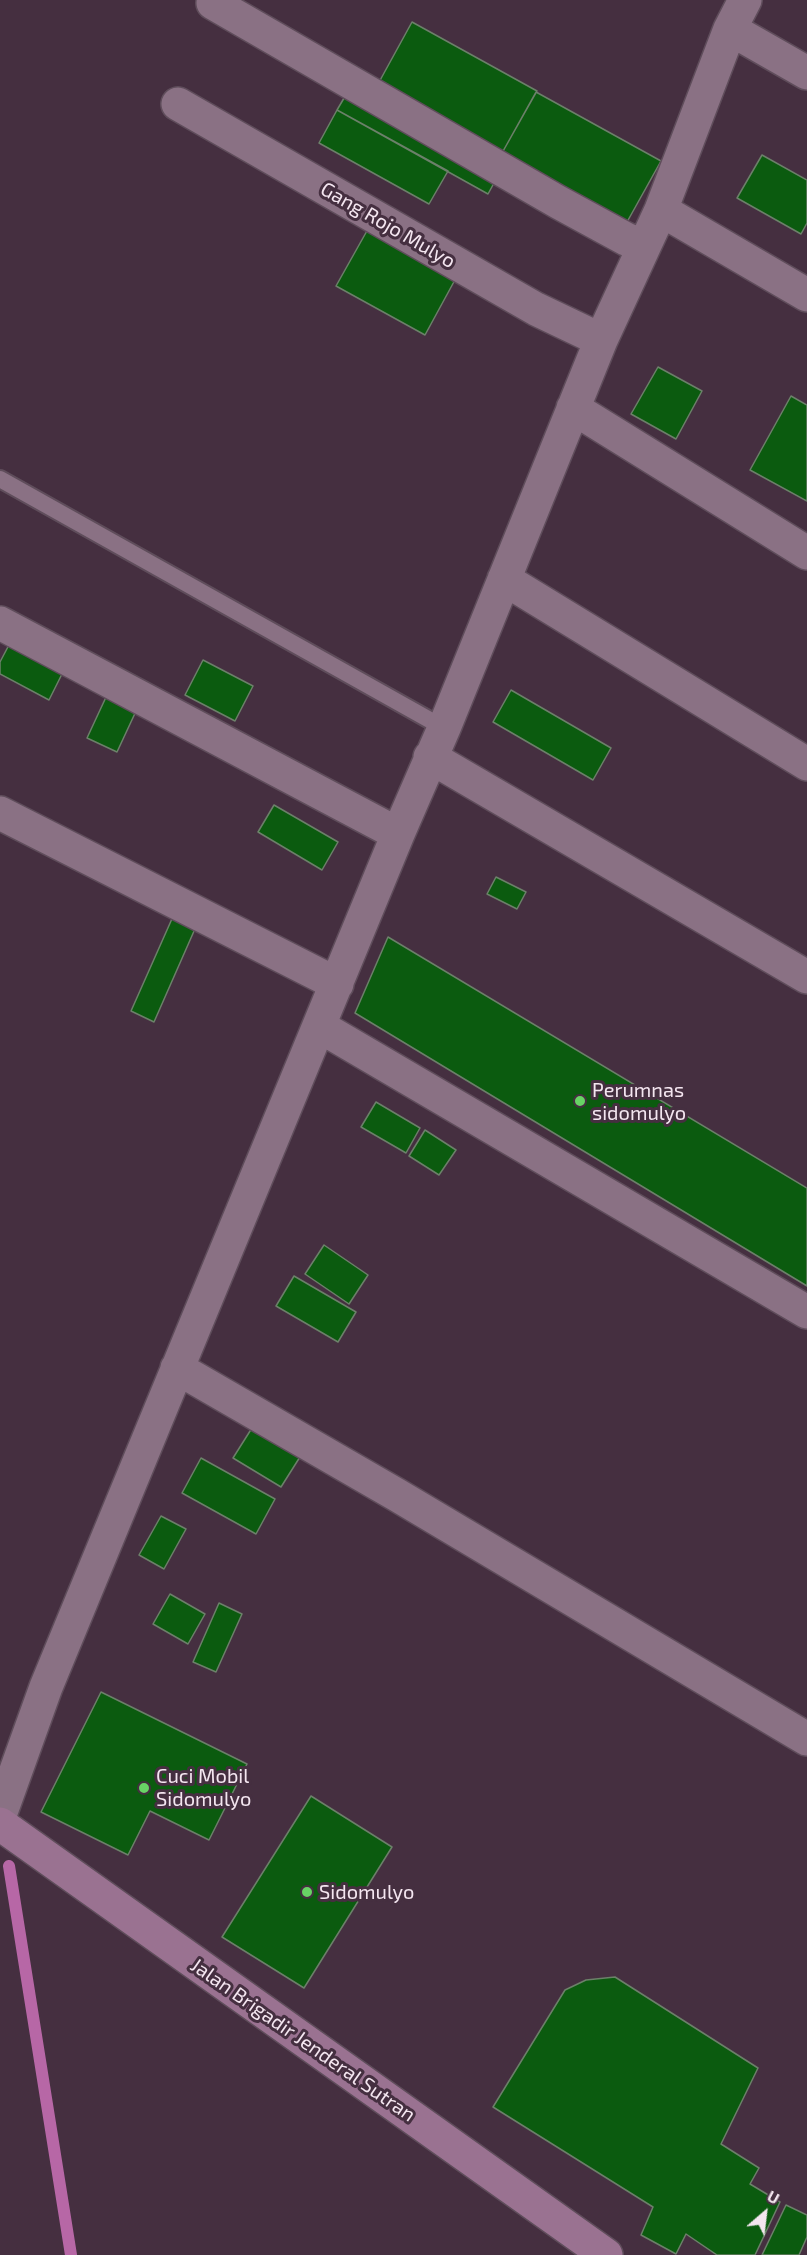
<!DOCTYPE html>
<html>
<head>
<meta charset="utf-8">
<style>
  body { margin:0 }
  #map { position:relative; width:807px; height:2255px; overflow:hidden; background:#452f40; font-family:"Exo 2",sans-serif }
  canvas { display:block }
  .north { position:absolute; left:735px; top:2183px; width:60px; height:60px; -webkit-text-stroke:4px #452f40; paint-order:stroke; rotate:28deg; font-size:16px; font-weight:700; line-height:24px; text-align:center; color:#f4e6f0 }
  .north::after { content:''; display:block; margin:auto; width:21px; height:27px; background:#f4e6f0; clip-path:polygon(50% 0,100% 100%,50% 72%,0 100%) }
</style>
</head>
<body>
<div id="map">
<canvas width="807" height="2255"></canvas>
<div class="north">U</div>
</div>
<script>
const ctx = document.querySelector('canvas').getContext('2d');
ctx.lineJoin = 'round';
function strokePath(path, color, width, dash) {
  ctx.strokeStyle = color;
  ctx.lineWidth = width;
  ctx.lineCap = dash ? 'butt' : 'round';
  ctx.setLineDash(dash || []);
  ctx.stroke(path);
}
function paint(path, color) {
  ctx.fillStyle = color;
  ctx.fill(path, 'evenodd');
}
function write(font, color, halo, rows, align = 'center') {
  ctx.font = font + ' "Exo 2",sans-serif';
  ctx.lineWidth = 6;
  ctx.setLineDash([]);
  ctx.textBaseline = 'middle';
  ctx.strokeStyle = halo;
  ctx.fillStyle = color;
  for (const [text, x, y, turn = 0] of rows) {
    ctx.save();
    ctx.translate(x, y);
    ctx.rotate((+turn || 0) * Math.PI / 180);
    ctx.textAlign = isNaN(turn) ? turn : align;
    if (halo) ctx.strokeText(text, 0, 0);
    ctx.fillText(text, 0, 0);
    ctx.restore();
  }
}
strokePath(new Path2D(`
  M 9,1866 L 71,2255`), '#b767a6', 12);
const building = new Path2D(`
  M 412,22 L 537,91 L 502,153 L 378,84 Z
  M 350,88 L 500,172 L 488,194 L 337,110 Z
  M 536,92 L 661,161 L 627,222 L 502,153 Z
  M 337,110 L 448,171 L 429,204 L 319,143 Z
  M 762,155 L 807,180 L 807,223 L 801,234 L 737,198 Z
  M 368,229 L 456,278 L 425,335 L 336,286 Z
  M 658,367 L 702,391 L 676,439 L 631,414 Z
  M 791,396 L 807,405 L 807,501 L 750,470 Z
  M 11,641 L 64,670 L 49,700 L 0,674 L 0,662 Z
  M 203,660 L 253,686 L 235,721 L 185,695 Z
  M 511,690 L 611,748 L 593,780 L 493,722 Z
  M 107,695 L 137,709 L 117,752 L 87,738 Z
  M 274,805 L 338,842 L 322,870 L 258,832 Z
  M 496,877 L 526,892 L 517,909 L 487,894 Z
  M 175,912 L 198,922 L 154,1022 L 131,1011 Z
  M 388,937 L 807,1188 L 807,1286 L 355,1013 Z
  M 376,1102 L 420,1128 L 406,1153 L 361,1127 Z
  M 425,1130 L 456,1150 L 439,1175 L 409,1156 Z
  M 324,1245 L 368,1275 L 349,1304 L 305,1274 Z
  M 294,1276 L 356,1312 L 338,1342 L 276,1306 Z
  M 257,1420 L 305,1449 L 281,1487 L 233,1458 Z
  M 201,1458 L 275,1499 L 256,1534 L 182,1493 Z
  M 161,1516 L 186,1529 L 164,1569 L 139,1555 Z
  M 170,1594 L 205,1614 L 188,1644 L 153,1624 Z
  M 219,1603 L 242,1614 L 216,1672 L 193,1662 Z
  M 101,1692 L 247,1764 L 209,1840 L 150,1811 L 128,1855 L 41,1812 Z
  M 311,1796 L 392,1847 L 304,1988 L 222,1937 Z
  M 615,1977 L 758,2068 L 721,2144 L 759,2168 L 750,2184 L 780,2202 L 755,2255 L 717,2255 L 686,2234 L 676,2254 L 641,2235 L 653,2207 L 493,2107 L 565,1990 L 586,1980 Z
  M 786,2205 L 807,2215 L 807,2237 L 799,2255 L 762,2255 Z`);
paint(building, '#0b5b0f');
strokePath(building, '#6c806a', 1.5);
const service = new Path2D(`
  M 0,479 L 444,728`);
const minor = new Path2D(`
  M 213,3 L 558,202 L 626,239 L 643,246
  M 730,29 L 807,73
  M 178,104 L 536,309 L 601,340
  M 661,210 L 807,295
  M 573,408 L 807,553
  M 504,579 L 807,764
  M 0,623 L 398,834
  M 430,757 L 807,977
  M 0,813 L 337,984
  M 319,1026 L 807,1312
  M 177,1368 L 397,1495 L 807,1739
  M 0,1815 L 46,1687 L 398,834 L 444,728 L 601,340 L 661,210 L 730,29 L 745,0`);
const secondary = new Path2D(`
  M 0,1824 L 606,2255`);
strokePath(service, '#5f4d5b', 20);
strokePath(minor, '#5f4d5b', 36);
strokePath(secondary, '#5f4d5b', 36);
strokePath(service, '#8a7184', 16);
strokePath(minor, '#8a7184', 33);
strokePath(secondary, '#9a7291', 33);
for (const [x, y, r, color] of [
  [580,1101,6,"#68d465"],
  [144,1788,6,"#68d465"],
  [307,1892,6,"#68d465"]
]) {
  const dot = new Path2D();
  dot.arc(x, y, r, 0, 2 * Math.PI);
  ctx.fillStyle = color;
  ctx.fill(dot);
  strokePath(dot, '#452f40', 2);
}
write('20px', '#f4e6f0', '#452f40', [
  ["Gang Rojo Mulyo",388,225,30],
  ["Jalan Brigadir Jenderal Sutran",303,2040,35]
]);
write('20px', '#f4e6f0', '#452f40', [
  ["Perumnas",592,1090],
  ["sidomulyo",592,1113],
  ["Cuci Mobil",156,1776],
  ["Sidomulyo",156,1799],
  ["Sidomulyo",319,1892]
], 'left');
</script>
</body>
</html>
